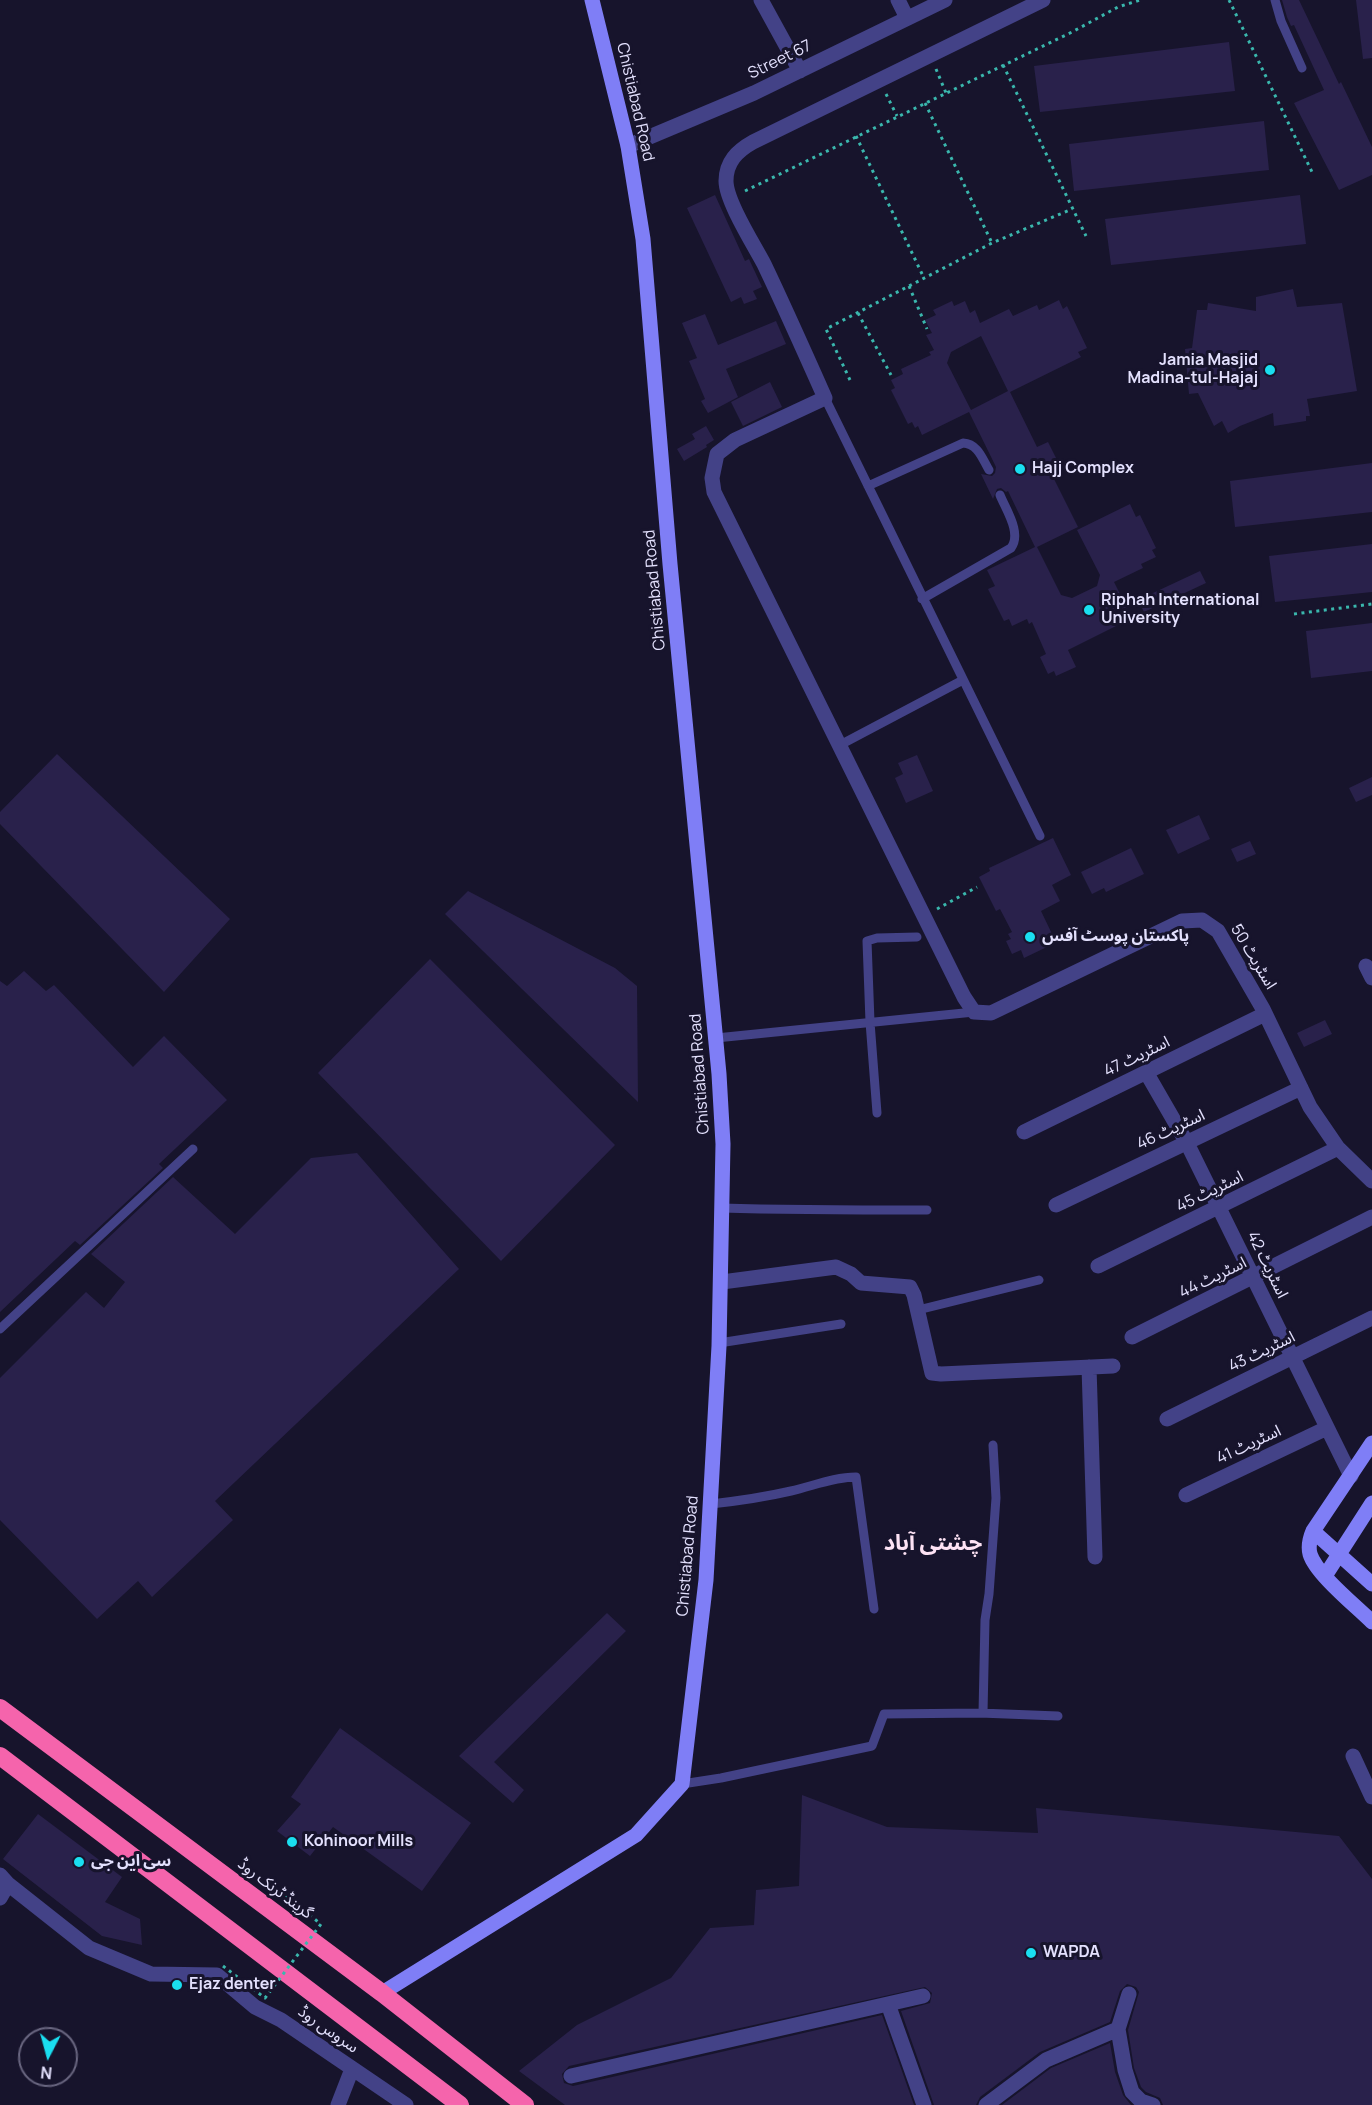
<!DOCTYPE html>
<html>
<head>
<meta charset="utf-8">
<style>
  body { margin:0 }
  #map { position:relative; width:1372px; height:2105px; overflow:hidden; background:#17142c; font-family:Manrope,sans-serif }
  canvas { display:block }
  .north { position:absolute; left:18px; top:2027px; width:60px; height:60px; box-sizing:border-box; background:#17142c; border:2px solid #696680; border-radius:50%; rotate:186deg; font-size:16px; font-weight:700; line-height:24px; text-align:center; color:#e3e0fd }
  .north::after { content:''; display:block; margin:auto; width:21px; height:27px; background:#1adef0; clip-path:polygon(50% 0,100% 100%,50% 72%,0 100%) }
</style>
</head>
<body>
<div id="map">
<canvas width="1372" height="2105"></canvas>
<div class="north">N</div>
</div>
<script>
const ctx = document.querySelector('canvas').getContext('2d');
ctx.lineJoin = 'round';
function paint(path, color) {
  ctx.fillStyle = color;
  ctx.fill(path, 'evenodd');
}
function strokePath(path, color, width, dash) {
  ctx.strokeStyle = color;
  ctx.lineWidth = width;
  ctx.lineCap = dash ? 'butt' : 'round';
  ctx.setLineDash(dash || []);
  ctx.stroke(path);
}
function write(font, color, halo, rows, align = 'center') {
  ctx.font = font + ' Manrope,"Noto Sans Arabic",sans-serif';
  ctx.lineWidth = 6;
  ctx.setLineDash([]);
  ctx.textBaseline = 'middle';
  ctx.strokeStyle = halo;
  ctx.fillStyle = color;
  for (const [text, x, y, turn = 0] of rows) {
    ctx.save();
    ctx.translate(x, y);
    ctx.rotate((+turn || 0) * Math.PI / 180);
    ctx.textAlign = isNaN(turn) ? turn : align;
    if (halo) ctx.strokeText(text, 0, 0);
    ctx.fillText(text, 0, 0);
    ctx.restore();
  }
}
paint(new Path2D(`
  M 1282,0 L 1299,0 L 1339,84 L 1341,82 L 1372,147 L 1372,175 L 1339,190 L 1294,103 L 1324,90 L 1294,25 L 1291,26 L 1287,17 Z
  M 1356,0 L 1372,0 L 1372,58 L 1363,59 Z
  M 1229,42 L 1235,91 L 1040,112 L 1034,66 Z
  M 1264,121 L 1269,170 L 1074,191 L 1069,144 Z
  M 715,195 L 745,261 L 749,259 L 762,287 L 753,291 L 757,299 L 744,304 L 741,297 L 731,302 L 687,208 Z
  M 1300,195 L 1306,244 L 1111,265 L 1105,219 Z
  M 1293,289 L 1297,307 L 1342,303 L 1357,391 L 1307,399 L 1310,416 L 1306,416 L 1306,421 L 1274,426 L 1273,413 L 1240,426 L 1228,433 L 1222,421 L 1214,426 L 1198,393 L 1189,394 L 1185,349 L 1192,348 L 1197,310 L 1207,310 L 1208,303 L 1256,311 L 1256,297 Z
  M 1059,300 L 1063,309 L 1067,306 L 1087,348 L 1078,352 L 1081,357 L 1010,392 L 1037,447 L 1048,442 L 1058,462 L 1048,467 L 1078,527 L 1037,547 L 1061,595 L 1072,598 L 1097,586 L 1100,575 L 1077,530 L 1130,504 L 1136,517 L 1140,515 L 1156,548 L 1152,550 L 1156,557 L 1141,564 L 1143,568 L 1114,582 L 1132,618 L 1068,650 L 1076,667 L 1056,676 L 1054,671 L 1048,674 L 1040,657 L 1046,654 L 1032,622 L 1029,624 L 1027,619 L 1012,626 L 1009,619 L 1004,621 L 988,589 L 995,586 L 987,570 L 1035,547 L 1008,491 L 1006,492 L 1001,488 L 997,489 L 993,499 L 981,474 L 992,476 L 995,473 L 996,467 L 969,412 L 922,435 L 918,426 L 915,428 L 912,422 L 908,424 L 891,390 L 895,388 L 891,380 L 903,374 L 901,369 L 931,355 L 929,352 L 934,350 L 926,335 L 932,333 L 925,320 L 936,315 L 933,310 L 952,301 L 954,306 L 965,301 L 970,313 L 975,310 L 980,323 L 1009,309 L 1013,316 L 1037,305 L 1039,310 ZM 981,336 L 1008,391 L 971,410 L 947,363 L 951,352 Z
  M 705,314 L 718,345 L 776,321 L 786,344 L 726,369 L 738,397 L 708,413 L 701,401 L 705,399 L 689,361 L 697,358 L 682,323 Z
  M 770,382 L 782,407 L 743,426 L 731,402 Z
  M 706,426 L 714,440 L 706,445 L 707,447 L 684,461 L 677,449 L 695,439 L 692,434 Z
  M 1372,463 L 1372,512 L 1235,527 L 1230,481 Z
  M 1372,544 L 1372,592 L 1275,602 L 1269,556 Z
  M 1200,571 L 1206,583 L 1144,612 L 1138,600 Z
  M 1372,623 L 1372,671 L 1311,678 L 1306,631 Z
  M 57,754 L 230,919 L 164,992 L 0,824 L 0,812 Z
  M 917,755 L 933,791 L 906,803 L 895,778 L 903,774 L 898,763 Z
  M 1372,777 L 1372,795 L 1356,802 L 1349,788 Z
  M 1199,815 L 1210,839 L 1178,854 L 1166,830 Z
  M 1053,838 L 1071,875 L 1052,885 L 1060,901 L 1041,911 L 1053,936 L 1046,940 L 1049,946 L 1024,958 L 1021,950 L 1012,954 L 1006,941 L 1011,939 L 1008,934 L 1012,932 L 1000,909 L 996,911 L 979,877 L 990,871 L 989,868 Z
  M 1250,841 L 1256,854 L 1237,862 L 1231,849 Z
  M 1131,848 L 1144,874 L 1106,892 L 1104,888 L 1092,894 L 1081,872 Z
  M 468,891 L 615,968 L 637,986 L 638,1102 L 445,914 Z
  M 430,959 L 615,1145 L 501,1261 L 318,1073 Z
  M 24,971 L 46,991 L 54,985 L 133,1067 L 164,1036 L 227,1100 L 159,1164 L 163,1168 L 80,1245 L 75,1241 L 0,1312 L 0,981 L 7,986 Z
  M 1325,1020 L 1332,1034 L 1304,1047 L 1297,1033 Z
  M 357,1153 L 459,1269 L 215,1501 L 233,1520 L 152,1597 L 138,1581 L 97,1619 L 0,1520 L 0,1378 L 86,1292 L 104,1308 L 125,1282 L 91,1254 L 173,1177 L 235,1234 L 311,1158 Z
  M 607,1613 L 626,1631 L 494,1762 L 524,1790 L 513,1803 L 459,1756 Z
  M 340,1728 L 471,1823 L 422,1891 L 333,1827 L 310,1856 L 277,1831 L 301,1804 L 291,1797 Z
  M 802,1795 L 887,1827 L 1038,1833 L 1036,1808 L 1339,1836 L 1372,1879 L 1372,2105 L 1163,2105 L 1160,2098 L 1146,2092 L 1141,2087 L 1134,2068 L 1128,2030 L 1139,1992 L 1136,1987 L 1127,1984 L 1120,1991 L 1110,2022 L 1040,2052 L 980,2097 L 976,2105 L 934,2105 L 901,2011 L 930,2003 L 932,1993 L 925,1987 L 569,2066 L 562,2074 L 564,2083 L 573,2086 L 882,2015 L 914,2105 L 565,2105 L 519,2071 L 577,2025 L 671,1978 L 710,1928 L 754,1925 L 756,1890 L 799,1886 Z
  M 38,1814 L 122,1877 L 105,1902 L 140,1919 L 142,1945 L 102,1936 L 3,1859 Z
  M 1110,2043 L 1115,2072 L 1123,2095 L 1131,2105 L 1002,2105 L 1051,2068 Z`), '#29214b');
strokePath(new Path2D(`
  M 1229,0 L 1313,174
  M 1003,65 L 1086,236
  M 936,69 L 946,93
  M 886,94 L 897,116
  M 925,103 L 992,243
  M 856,136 L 924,278
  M 745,191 L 1072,32 L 1118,7 L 1140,0
  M 909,286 L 927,329
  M 858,313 L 891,375
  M 850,380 L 826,329 L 992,243 L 1072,209
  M 1294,614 L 1372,604
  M 937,909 L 977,887`), '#3ab7ad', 3, [3, 4.5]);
strokePath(new Path2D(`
  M 1275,0 L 1281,21 L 1302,68
  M 825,398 L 1040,836
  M 868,486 L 963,443 C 978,444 982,458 989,470
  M 922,599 L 1011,548 C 1022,533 1006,510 1000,495
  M 840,745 L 963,680
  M 716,1038 L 974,1012
  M 877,1113 L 870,1022 L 867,941 L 877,938 L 917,937
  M 722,1208 C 791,1210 859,1210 927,1210
  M 918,1310 L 1039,1280
  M 0,1329 L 193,1149
  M 719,1343 L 841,1324
  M 711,1504 C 738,1501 765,1497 791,1491 C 813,1486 834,1477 856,1477 L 874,1609
  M 983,1713 L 985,1620 L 989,1594 L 996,1498 L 993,1445
  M 682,1784 L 721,1778 L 872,1746 L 884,1714 L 980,1713 L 1058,1716`), '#434287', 9);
strokePath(new Path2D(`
  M 761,0 L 800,71
  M 898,0 L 907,18
  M 1043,0 L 753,142 C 737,151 726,162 726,181 C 726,201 754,245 764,264 C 785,308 805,353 825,398 L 735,440 L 717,454 L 712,478 L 714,492 L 964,997 L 974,1012 L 991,1013 L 1182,921 L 1202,920 L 1218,931 L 1263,1009 L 1310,1107 L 1338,1148 L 1372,1181
  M 628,146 L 754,93 L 945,0
  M 1366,966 L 1372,978
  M 1146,1072 L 1187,1143 L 1351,1476
  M 1024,1132 L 1265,1014
  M 1056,1205 L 1301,1088
  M 1098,1266 L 1338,1148
  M 722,1282 L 836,1267 L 851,1274 L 861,1283 L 910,1287 L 914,1295 L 932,1373 L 941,1374 L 1113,1366
  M 1132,1337 L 1372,1217
  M 1089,1367 L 1095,1557
  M 1167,1419 L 1372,1318
  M 1186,1495 L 1327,1428
  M 1353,1756 L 1372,1797
  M 0,1875 L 8,1884 L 89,1948 L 151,1974 L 217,1975 L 255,2007 L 281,2020 L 406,2105
  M 0,1898 L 8,1884
  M 1129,1994 L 1118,2029 L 1125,2070 L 1132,2092 L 1141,2101 L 1153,2105
  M 888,2004 L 924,2105
  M 571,2076 L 923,1996
  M 338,2105 L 352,2069
  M 986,2105 L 1046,2060 L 1118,2029`), '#434287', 15);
strokePath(new Path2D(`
  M 1372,1443 L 1313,1531 C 1310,1538 1308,1546 1310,1554 C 1316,1574 1356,1606 1372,1622
  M 1313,1531 L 1372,1584
  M 1325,1576 L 1372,1503
  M 382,1993 L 636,1835 L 682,1784 L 706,1580 L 719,1346 L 723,1144 L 719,1074 L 670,564 L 643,239 L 628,146 L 592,0`), '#7f7ef6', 15);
strokePath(new Path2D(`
  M 0,1708 L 382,1993 L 525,2105
  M 0,1756 L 460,2105`), '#f564ac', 18);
strokePath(new Path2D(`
  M 223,1966 L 265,1998 L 321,1924 L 280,1893`), '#3ab7ad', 3, [3, 4.5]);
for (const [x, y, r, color] of [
  [1270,370,6,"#1adef0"],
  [1020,469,6,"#1adef0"],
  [1089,610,6,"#1adef0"],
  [1030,937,6,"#1adef0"],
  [292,1842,6,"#1adef0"],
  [79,1862,6,"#1adef0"],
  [1031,1953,6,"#1adef0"],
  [177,1985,6,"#1adef0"]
]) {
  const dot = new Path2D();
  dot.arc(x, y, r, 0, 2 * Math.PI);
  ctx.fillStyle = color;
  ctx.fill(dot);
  strokePath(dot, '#17142c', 2);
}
write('16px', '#e3e0fd', '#17142c', [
  ["Street 67",780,60,-26],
  ["Chistiabad Road",635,102,77],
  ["Chistiabad Road",655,590,-95],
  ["اسٹریٹ 50",1253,957,59],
  ["اسٹریٹ 47",1137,1057,-26],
  ["Chistiabad Road",700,1074,-94],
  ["اسٹریٹ 46",1171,1130,-25],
  ["اسٹریٹ 45",1210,1192,-26],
  ["اسٹریٹ 42",1267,1265,64],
  ["اسٹریٹ 44",1213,1278,-26],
  ["اسٹریٹ 43",1262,1352,-26],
  ["اسٹریٹ 41",1249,1445,-25],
  ["Chistiabad Road",688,1556,-85],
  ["گرینڈ ٹرنک روڈ",275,1889,37],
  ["سروس روڈ",328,2030,35]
]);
write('bold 16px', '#e3e0fd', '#17142c', [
  ["Jamia Masjid",1258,361,"right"],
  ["Madina-tul-Hajaj",1258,379,"right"],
  ["Hajj Complex",1032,469],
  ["Riphah International",1101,601],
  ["University",1101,619],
  ["پاکستان پوسٹ آفس",1042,937],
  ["Kohinoor Mills",304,1842],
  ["سی این جی",91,1862],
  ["WAPDA",1043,1953],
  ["Ejaz denter",189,1985]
], 'left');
write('bold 22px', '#fde2f4', '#17142c', [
  ["چشتی آباد",933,1544]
]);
</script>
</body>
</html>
